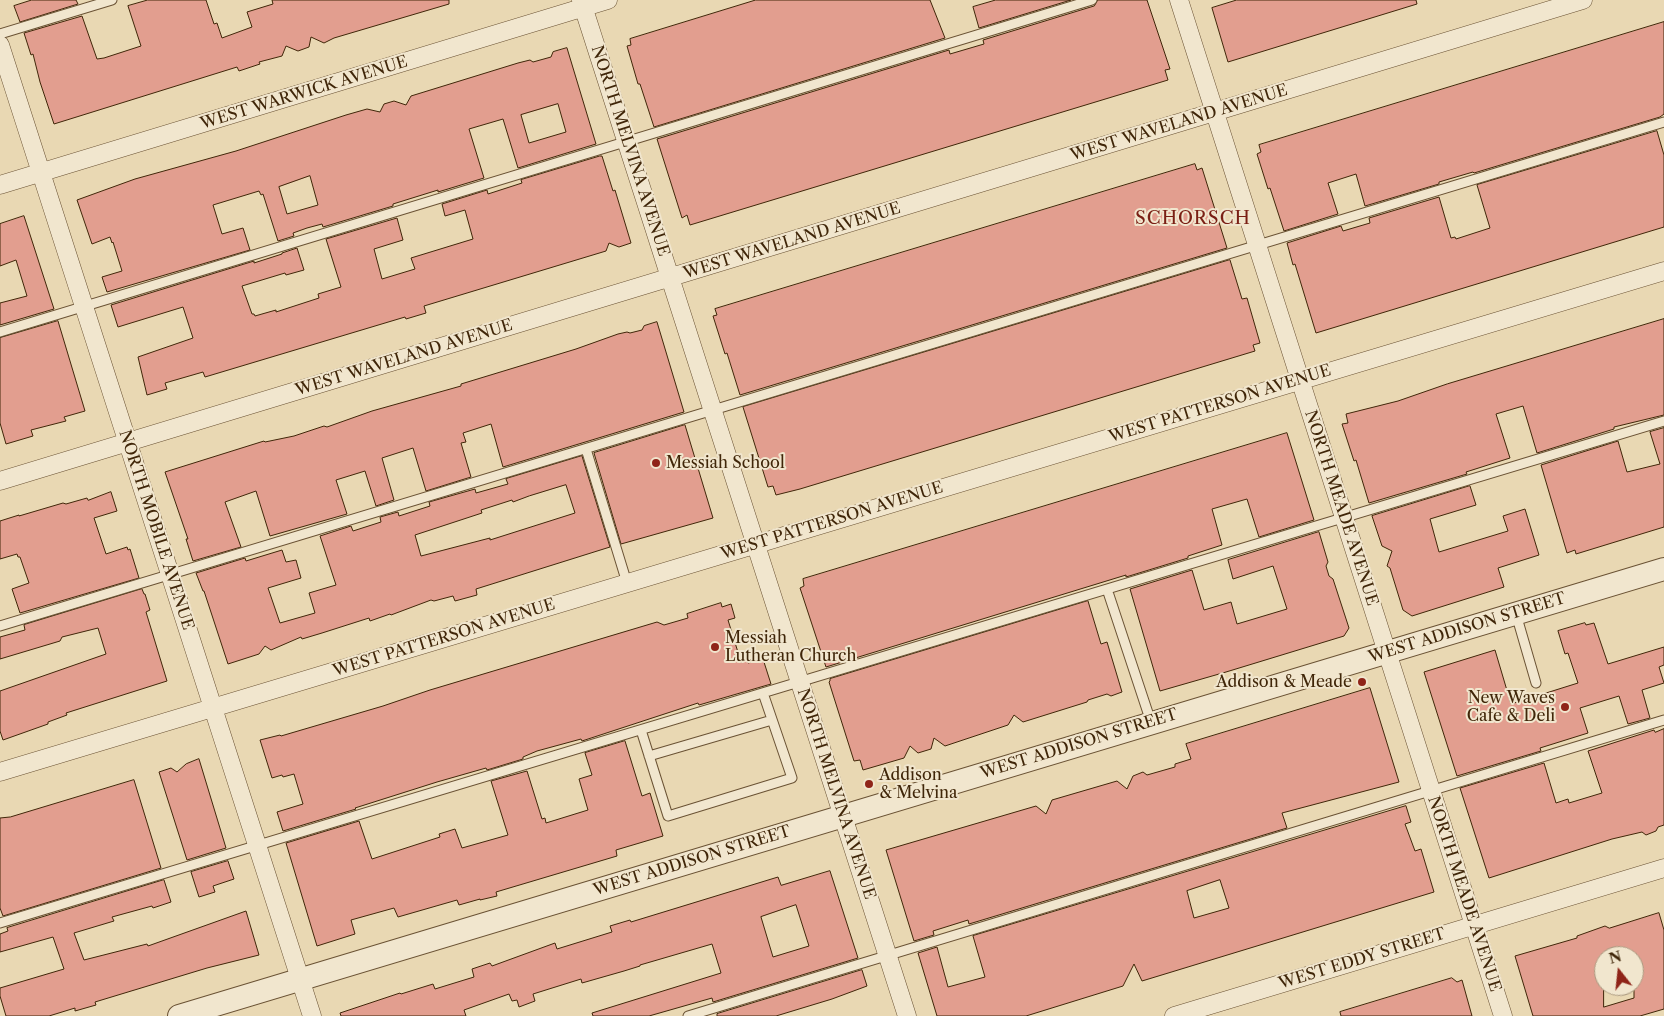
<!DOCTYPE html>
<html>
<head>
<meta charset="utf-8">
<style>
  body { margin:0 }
  #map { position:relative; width:1664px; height:1016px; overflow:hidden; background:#e9d8b3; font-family:"Libre Caslon Text",serif }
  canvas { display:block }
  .north { position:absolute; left:1594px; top:946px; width:50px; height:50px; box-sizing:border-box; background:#f1e6ce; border:1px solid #aa997f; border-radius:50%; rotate:344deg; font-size:14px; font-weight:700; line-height:20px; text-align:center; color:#402609 }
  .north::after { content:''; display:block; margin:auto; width:18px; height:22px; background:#8f2418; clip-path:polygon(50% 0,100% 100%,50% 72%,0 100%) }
</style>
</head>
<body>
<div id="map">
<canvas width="1664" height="1016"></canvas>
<div class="north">N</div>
</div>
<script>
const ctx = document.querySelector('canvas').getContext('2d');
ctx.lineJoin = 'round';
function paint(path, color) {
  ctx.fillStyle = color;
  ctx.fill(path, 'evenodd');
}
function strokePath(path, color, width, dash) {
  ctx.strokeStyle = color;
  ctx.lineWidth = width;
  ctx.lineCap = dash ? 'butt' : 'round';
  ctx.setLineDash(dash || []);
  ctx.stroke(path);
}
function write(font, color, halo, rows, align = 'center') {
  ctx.font = font + ' "Libre Caslon Text",serif';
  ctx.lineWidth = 4;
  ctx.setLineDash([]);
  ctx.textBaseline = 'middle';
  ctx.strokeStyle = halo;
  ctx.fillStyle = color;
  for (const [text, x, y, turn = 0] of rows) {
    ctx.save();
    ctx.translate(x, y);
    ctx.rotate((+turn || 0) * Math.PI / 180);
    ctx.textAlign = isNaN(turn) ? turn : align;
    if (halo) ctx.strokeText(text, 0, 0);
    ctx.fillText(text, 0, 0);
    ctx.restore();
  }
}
const building = new Path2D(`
  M 32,0 L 76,0 L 78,4 L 20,22 L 14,6 Z
  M 148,0 L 206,0 L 214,24 L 217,23 L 222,38 L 252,27 L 247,12 L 273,4 L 272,0 L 449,0 L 449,4 L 334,38 L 324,43 L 311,37 L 309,47 L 298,51 L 286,46 L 282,56 L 259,62 L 260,64 L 239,71 L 237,67 L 54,124 L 40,82 L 33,54 L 31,55 L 24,33 L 82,16 L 97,59 L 104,58 L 141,46 L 128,6 Z
  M 756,0 L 930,0 L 945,38 L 654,127 L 640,84 L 638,84 L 627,46 L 631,45 L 630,39 Z
  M 996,0 L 1071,0 L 979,28 L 973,7 Z
  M 1098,0 L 1147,0 L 1170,69 L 1165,70 L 1168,80 L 690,225 L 687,215 L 682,218 L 657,139 L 949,50 L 950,54 L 984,44 L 983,40 L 1094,6 Z
  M 1237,0 L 1416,0 L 1417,4 L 1228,62 L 1212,8 Z
  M 1664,22 L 1664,114 L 1660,117 L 1474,173 L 1473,172 L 1439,182 L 1439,184 L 1365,206 L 1356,174 L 1328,183 L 1338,214 L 1284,231 L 1270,188 L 1268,189 L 1257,154 L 1261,152 L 1259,145 Z
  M 567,48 L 596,144 L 518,168 L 503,119 L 469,129 L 484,178 L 438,192 L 438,190 L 393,204 L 393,206 L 323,227 L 322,224 L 307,228 L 293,233 L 294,236 L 278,241 L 263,194 L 261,195 L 259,191 L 213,205 L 222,234 L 243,228 L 250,250 L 107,292 L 102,277 L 122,271 L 113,242 L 112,243 L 110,237 L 92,244 L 77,200 L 135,179 L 236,151 L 346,115 L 367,109 L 380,112 L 384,104 L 394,101 L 406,105 L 411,96 L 518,63 L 530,60 L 533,62 L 551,57 L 553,52 ZM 558,104 L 566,132 L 529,143 L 521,115 ZM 310,176 L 318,205 L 287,214 L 279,187 Z
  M 1657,131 L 1664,155 L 1664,227 L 1316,333 L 1295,264 L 1293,265 L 1287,243 L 1341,226 L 1343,231 L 1370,223 L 1369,218 L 1439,197 L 1451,238 L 1455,237 L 1456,239 L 1490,228 L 1477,185 Z
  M 600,156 L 602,156 L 613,191 L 615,190 L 631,243 L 619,247 L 609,243 L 606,251 L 424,306 L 426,313 L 406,319 L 405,317 L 205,377 L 203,372 L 165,383 L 167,389 L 147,395 L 138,357 L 193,338 L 183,307 L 118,327 L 111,305 L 254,261 L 254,263 L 282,254 L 282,253 L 297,248 L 304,270 L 286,275 L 285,273 L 242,286 L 252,314 L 254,314 L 255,316 L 276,310 L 276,312 L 319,298 L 318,294 L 341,287 L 326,239 L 397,218 L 403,240 L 374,249 L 382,279 L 415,269 L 411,258 L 473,239 L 465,210 L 445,216 L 442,204 L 487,190 L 488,194 L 522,183 L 521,180 Z
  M 1195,164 L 1197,170 L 1202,168 L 1227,248 L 740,395 L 727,353 L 725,354 L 713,316 L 717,315 L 715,309 Z
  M 24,216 L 54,309 L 0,325 L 0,303 L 27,296 L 16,260 L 0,266 L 0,224 Z
  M 1230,260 L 1242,299 L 1247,298 L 1260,343 L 1253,345 L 1255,351 L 800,489 L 776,495 L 773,486 L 768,487 L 743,407 Z
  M 1664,319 L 1664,415 L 1614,427 L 1614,429 L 1537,453 L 1523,406 L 1496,414 L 1510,458 L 1466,472 L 1467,474 L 1369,503 L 1356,460 L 1354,461 L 1342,424 L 1348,423 L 1346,414 L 1398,401 L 1447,384 Z
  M 58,321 L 85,411 L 64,417 L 66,421 L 31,430 L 33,436 L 6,444 L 0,423 L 0,338 Z
  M 657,322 L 684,412 L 503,467 L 491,424 L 463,433 L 466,442 L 461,443 L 471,477 L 426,491 L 413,448 L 382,458 L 394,500 L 376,506 L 365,471 L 336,480 L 347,514 L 270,536 L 256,491 L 225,502 L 241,547 L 193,561 L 186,539 L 188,539 L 165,472 L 264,441 L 265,442 L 294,436 L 324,426 L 327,427 L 372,411 L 461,386 L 461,384 L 576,349 L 618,334 L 627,332 L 630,333 L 642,330 L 644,326 Z
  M 685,425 L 713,518 L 621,544 L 594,453 Z
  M 1664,428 L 1664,527 L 1576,554 L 1575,550 L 1567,553 L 1541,465 L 1618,441 L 1627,472 L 1660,464 L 1650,432 Z
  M 1287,433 L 1314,520 L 1259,537 L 1247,499 L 1212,509 L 1222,545 L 1188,556 L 1188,558 L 1126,577 L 1126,575 L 826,667 L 800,588 L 804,586 L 803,579 Z
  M 582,456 L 610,547 L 476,589 L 477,595 L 455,601 L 453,596 L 434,601 L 431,600 L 391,615 L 390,614 L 370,621 L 369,618 L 322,633 L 302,639 L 301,637 L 271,650 L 265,646 L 259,654 L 228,664 L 204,591 L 203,591 L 196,573 L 245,558 L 246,561 L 282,550 L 286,562 L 296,560 L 301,578 L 268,588 L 280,623 L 315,613 L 309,593 L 336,585 L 320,536 L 351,526 L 353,531 L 381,522 L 380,517 L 398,512 L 399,516 L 430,506 L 429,502 L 475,489 L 476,493 L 508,484 L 506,479 ZM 566,485 L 575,513 L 490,540 L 490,538 L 421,556 L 415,535 L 482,513 L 481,510 L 512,500 L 513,502 L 529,496 Z
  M 1470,486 L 1476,505 L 1430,519 L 1439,552 L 1508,531 L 1503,516 L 1525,509 L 1539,555 L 1498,568 L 1504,587 L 1412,616 L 1403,610 L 1390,568 L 1387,566 L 1392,551 L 1382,546 L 1372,516 Z
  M 111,492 L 117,511 L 94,518 L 106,554 L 127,547 L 128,550 L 130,549 L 139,578 L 20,613 L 12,589 L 29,583 L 20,557 L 18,557 L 17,554 L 0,559 L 0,521 L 19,515 L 19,516 L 63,503 L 66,504 L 87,498 L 88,500 Z
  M 1319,532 L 1328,562 L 1326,566 L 1329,576 L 1333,579 L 1349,628 L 1344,636 L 1226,672 L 1160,691 L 1130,589 L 1192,570 L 1204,610 L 1231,602 L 1237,624 L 1287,609 L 1273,566 L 1233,579 L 1228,560 Z
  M 142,589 L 144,594 L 145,594 L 150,610 L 146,612 L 167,681 L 66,713 L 67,715 L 48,722 L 48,724 L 3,740 L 0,731 L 0,691 L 106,654 L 98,628 L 62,637 L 60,641 L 0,659 L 0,637 L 25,630 L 24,625 Z
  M 1088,601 L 1101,644 L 1107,642 L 1122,692 L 1111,696 L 1107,694 L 1088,700 L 1087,702 L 1023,722 L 1014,715 L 1008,725 L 945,746 L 934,738 L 931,749 L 918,753 L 910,746 L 904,758 L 863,770 L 860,760 L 854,761 L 829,682 L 830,681 L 830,679 Z
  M 721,603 L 722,607 L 731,604 L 735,618 L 728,620 L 741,662 L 747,660 L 748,663 L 763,659 L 771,684 L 699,705 L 698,703 L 582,741 L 581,739 L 537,751 L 523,757 L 523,759 L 487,770 L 486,768 L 437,782 L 355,808 L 356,809 L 283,831 L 277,812 L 303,804 L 294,774 L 283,777 L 282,775 L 272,778 L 260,740 L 280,735 L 281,736 L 383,706 L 430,690 L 657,622 L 664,625 L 688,618 L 687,614 Z
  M 1585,623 L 1586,625 L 1594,623 L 1608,664 L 1664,647 L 1664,665 L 1659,667 L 1664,683 L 1642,690 L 1650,718 L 1628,724 L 1619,696 L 1580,708 L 1588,733 L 1540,748 L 1541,751 L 1457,776 L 1424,672 L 1495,650 L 1511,704 L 1578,683 L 1568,653 L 1565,654 L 1558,631 Z
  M 1370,688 L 1399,782 L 1282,813 L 1287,828 L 969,924 L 968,920 L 933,931 L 934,935 L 914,941 L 886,850 L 1036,806 L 1046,814 L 1052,800 L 1117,781 L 1127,789 L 1133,776 L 1143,772 L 1147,775 L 1175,767 L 1175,764 L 1191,759 L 1186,744 Z
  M 1664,729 L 1664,825 L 1658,827 L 1656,831 L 1646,835 L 1642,832 L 1612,839 L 1489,878 L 1460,788 L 1544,763 L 1556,803 L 1568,799 L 1569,803 L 1602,793 L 1588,751 L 1654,730 L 1655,732 Z
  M 625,741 L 642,796 L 650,793 L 663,836 L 616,850 L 617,856 L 496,892 L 497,896 L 480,900 L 480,899 L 459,905 L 457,900 L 398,917 L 394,908 L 351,920 L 355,934 L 317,946 L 286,843 L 359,821 L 372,859 L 440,837 L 439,834 L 455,829 L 462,848 L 508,835 L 491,781 L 527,771 L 542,819 L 545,818 L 546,823 L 588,810 L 579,779 L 592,775 L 585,753 Z
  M 199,759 L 226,848 L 187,860 L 159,772 L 171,768 L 177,772 L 186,764 Z
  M 134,780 L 161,868 L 3,916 L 0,908 L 0,818 L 10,817 Z
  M 1406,806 L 1411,822 L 1405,824 L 1415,851 L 1421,849 L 1434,892 L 1142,981 L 1134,964 L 1123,986 L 1026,1016 L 937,1016 L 918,953 L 937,947 L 948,987 L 985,977 L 973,936 ZM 1220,880 L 1229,908 L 1194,918 L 1187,891 Z
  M 228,861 L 234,879 L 213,886 L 215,892 L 199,897 L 191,872 Z
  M 830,871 L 858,958 L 713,1002 L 712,998 L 649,1016 L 593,1016 L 592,1013 L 721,973 L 712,944 L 640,965 L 640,966 L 624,971 L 582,983 L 581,979 L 533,994 L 535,1001 L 519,1007 L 517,1000 L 512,1001 L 509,994 L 464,1010 L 466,1016 L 341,1016 L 340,1013 L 400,993 L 401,994 L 433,984 L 435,989 L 474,977 L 472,969 L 490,963 L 492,966 L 555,943 L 557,949 L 612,932 L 610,926 L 630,920 L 631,922 L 778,877 L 781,885 ZM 796,905 L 809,946 L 773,957 L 761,917 Z
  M 164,880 L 171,902 L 153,908 L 152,906 L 112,917 L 114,921 L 74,933 L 84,960 L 147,944 L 148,946 L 246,911 L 259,955 L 207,968 L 95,1002 L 96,1005 L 75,1011 L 75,1008 L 49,1016 L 6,1016 L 0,996 L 0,988 L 64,969 L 53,937 L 0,952 L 0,934 L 8,931 L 7,928 Z
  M 1659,913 L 1664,930 L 1664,1009 L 1640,1016 L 1533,1016 L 1515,956 L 1577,938 L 1577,936 L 1605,926 L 1609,928 ZM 1604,956 L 1634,956 L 1634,998 L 1604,1007 Z
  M 862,970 L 867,986 L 832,999 L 776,1016 L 717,1016 L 717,1014 Z
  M 1452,978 L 1457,982 L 1462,980 L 1472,1016 L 1341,1016 L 1340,1012 Z`);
paint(building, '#e29e8f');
strokePath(building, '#402609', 1);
const service = new Path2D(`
  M 0,34 L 112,0
  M 0,332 L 1092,0
  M 586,449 L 627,583
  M 1107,589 L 1151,722
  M 1516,614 L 1536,683
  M 0,626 L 1664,122
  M 641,730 L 668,816 L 792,778 L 763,693
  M 649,756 L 772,720
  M 0,923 L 1664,421
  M 688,1016 L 1664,720`);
const minor = new Path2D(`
  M 581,0 L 907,1016
  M 1179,0 L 1503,1016
  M 0,45 L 312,1016
  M 0,185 L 608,0
  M 0,481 L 1583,0
  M 0,772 L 1664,271
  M 1174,1016 L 1664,868`);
const tertiary = new Path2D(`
  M 179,1016 L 1664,569`);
strokePath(service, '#6a5234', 11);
strokePath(minor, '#6a5234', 19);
strokePath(tertiary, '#6a5234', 24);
strokePath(service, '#f1e6ce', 9);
strokePath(minor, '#f1e6ce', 18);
strokePath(tertiary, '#f1e6ce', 22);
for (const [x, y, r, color] of [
  [656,463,5,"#8f2418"],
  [715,647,5,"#8f2418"],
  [1362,682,5,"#8f2418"],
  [1565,707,5,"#8f2418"],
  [869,784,5,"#8f2418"]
]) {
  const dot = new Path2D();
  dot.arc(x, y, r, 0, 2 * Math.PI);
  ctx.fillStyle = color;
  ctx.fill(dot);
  strokePath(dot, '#f1e6ce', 2);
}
write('16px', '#402609', '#f1e6ce', [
  ["WEST WARWICK AVENUE",304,93,-17],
  ["WEST WAVELAND AVENUE",1179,123,-17],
  ["NORTH MELVINA AVENUE",630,151,72],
  ["WEST WAVELAND AVENUE",792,241,-17],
  ["WEST WAVELAND AVENUE",404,358,-17],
  ["WEST PATTERSON AVENUE",1220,404,-17],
  ["NORTH MEADE AVENUE",1341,508,72],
  ["WEST PATTERSON AVENUE",832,521,-17],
  ["NORTH MOBILE AVENUE",156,530,72],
  ["WEST ADDISON STREET",1467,628,-17],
  ["WEST PATTERSON AVENUE",444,638,-17],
  ["WEST ADDISON STREET",1079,744,-17],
  ["NORTH MELVINA AVENUE",836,794,72],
  ["WEST ADDISON STREET",692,861,-17],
  ["NORTH MEADE AVENUE",1464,894,72],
  ["WEST EDDY STREET",1362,959,-17]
]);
write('16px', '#402609', '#f1e6ce', [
  ["Messiah School",666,463],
  ["Messiah",725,638],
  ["Lutheran Church",725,656],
  ["Addison & Meade",1352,682,"right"],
  ["New Waves",1555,698,"right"],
  ["Cafe & Deli",1555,716,"right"],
  ["Addison",879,775],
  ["& Melvina",879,793]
], 'left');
ctx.letterSpacing = '1px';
write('18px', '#7a1f14', '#f1e6ce', [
  ["SCHORSCH",1193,219]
]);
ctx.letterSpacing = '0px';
</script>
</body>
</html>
